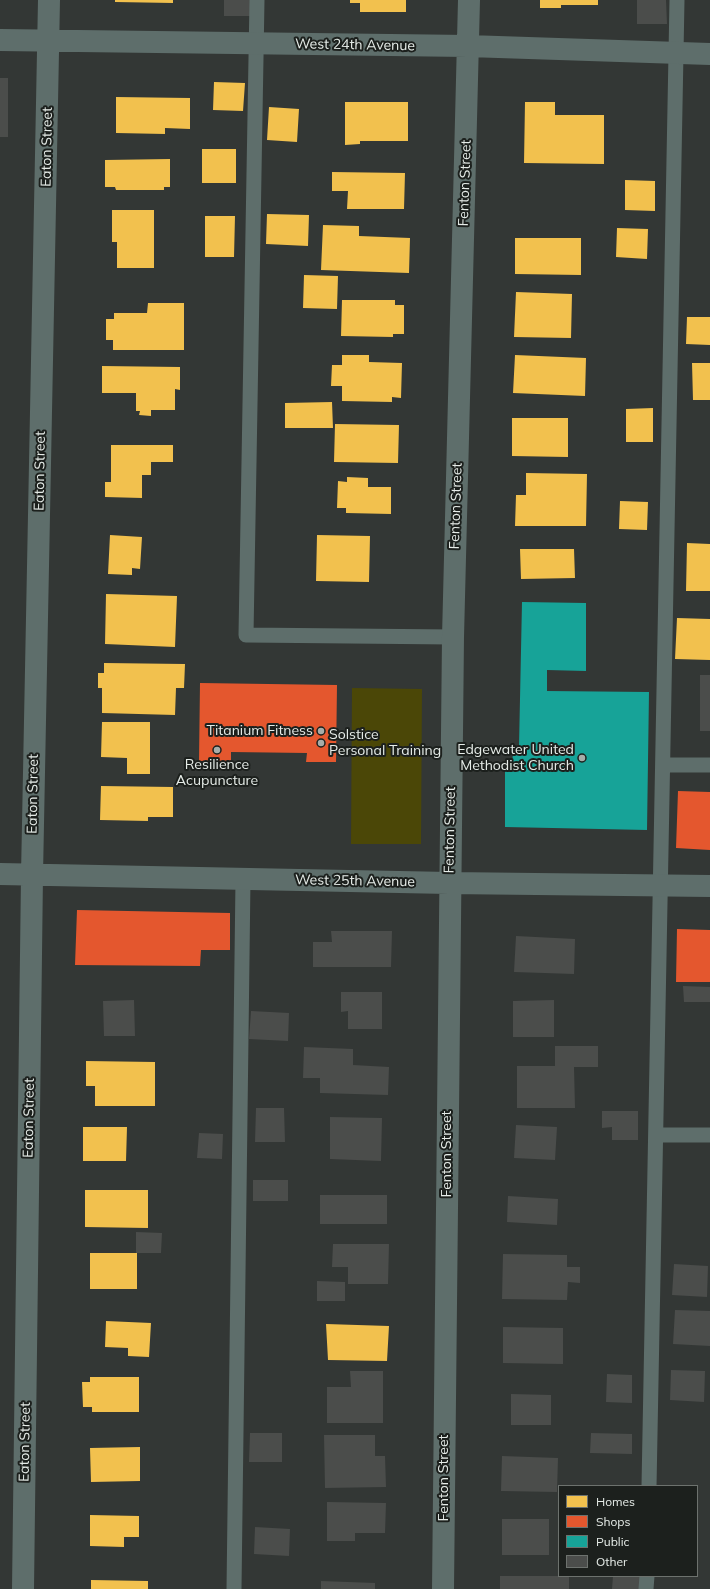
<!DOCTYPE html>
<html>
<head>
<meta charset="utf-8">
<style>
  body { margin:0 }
  #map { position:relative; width:710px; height:1589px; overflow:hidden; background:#333735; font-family:Mulish,sans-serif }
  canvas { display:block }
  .legend { position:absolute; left:558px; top:1485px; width:140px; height:92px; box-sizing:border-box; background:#1c201d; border:1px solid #6d726e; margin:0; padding:5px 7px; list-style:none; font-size:12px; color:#e6ece8 }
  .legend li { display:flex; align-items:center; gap:8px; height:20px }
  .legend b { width:20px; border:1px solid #6d726e }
</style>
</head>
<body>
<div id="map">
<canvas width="710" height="1589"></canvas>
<ul class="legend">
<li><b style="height:11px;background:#f2c14e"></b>Homes</li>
<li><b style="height:11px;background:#e4572e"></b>Shops</li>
<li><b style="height:11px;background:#17a398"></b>Public</li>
<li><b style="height:11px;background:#4b4d4b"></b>Other</li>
</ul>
</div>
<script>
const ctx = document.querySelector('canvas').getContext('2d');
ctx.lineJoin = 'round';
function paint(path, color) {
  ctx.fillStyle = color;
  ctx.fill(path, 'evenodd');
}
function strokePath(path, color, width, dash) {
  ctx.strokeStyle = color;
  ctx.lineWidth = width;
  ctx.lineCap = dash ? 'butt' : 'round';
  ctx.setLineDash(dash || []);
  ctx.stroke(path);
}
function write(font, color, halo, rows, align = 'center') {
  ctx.font = font + ' Mulish,sans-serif';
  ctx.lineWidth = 4;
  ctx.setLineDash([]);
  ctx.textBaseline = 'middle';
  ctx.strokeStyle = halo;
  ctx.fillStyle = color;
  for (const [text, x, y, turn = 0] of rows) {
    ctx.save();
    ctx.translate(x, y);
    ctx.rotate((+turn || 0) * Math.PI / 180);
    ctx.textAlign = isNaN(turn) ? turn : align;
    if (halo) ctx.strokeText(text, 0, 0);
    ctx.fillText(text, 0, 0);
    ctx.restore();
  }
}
paint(new Path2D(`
  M 352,688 L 422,689 L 421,844 L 351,844 Z`), '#4b4707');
paint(new Path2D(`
  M 115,0 L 173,0 L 173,3 L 115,2 Z
  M 350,0 L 406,0 L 406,12 L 360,12 L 360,3 L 350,3 Z
  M 540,0 L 598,0 L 598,5 L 561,5 L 561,8 L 540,8 Z
  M 214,82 L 245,83 L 243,111 L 213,110 Z
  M 116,97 L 190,98 L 190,129 L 165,128 L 165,134 L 116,133 Z
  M 345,102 L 408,102 L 408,141 L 360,141 L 360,144 L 345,145 Z
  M 525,102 L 555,102 L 555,115 L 604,115 L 604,164 L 524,163 Z
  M 269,107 L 299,109 L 297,142 L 267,140 Z
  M 202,149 L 236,149 L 236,183 L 202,183 Z
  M 170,159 L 170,187 L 164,187 L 164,190 L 116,190 L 115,187 L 105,187 L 105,160 Z
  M 332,172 L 405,173 L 404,209 L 347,209 L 348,191 L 332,191 Z
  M 625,180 L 655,181 L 655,211 L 625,210 Z
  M 112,210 L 154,210 L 154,268 L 117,268 L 117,242 L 112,242 Z
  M 267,214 L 309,215 L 308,246 L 266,244 Z
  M 205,216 L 235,216 L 234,257 L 205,257 Z
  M 323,225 L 359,226 L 359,236 L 410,238 L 409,273 L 321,270 Z
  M 617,228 L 648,229 L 647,259 L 616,257 Z
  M 515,238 L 581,238 L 581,275 L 515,274 Z
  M 304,275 L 338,276 L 337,309 L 303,308 Z
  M 516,292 L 572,294 L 571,338 L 514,337 Z
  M 342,300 L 395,300 L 395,305 L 404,305 L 404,334 L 393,334 L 393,337 L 341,336 Z
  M 148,303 L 184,303 L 184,350 L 113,350 L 113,340 L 106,340 L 106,319 L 114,319 L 114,313 L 147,313 Z
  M 687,317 L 710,317 L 710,345 L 686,344 Z
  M 342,355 L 369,355 L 369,362 L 402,363 L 401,398 L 392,397 L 392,402 L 342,401 L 342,386 L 331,386 L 332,365 L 342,365 Z
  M 515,355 L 586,358 L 585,396 L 513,393 Z
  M 692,363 L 710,363 L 710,400 L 693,400 Z
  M 102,366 L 180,367 L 180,390 L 175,389 L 175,410 L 151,410 L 151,416 L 139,415 L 140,411 L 136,411 L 136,393 L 102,393 Z
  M 332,402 L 333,428 L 285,428 L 285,403 Z
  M 653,408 L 653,442 L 626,442 L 626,409 Z
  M 512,418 L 568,418 L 568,457 L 512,456 Z
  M 335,424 L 399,425 L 398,463 L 334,462 Z
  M 111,445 L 173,445 L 173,462 L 151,462 L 151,475 L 142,475 L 142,498 L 105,497 L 105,482 L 111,482 Z
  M 526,473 L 587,474 L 586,526 L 515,526 L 516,495 L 526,495 Z
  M 347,477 L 368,478 L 368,487 L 391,487 L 391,514 L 346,513 L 346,508 L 337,508 L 338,481 L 347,482 Z
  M 620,501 L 648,502 L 647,530 L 619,529 Z
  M 110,535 L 142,537 L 140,569 L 132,568 L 132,575 L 108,574 Z
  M 317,535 L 370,536 L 369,582 L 316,581 Z
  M 687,543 L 710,544 L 710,591 L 686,591 Z
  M 520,549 L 574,549 L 575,578 L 521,579 Z
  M 106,594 L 177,596 L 175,647 L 105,644 Z
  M 677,618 L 710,619 L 710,660 L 675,659 Z
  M 104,663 L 185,664 L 184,688 L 176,688 L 175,715 L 102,713 L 102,688 L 98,688 L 98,673 L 104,673 Z
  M 102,722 L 150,722 L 150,774 L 127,774 L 127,758 L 101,757 Z
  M 101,786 L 173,787 L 173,817 L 148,817 L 148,821 L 100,820 Z
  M 86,1061 L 155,1062 L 155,1106 L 95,1106 L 95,1086 L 86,1086 Z
  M 83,1127 L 127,1127 L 126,1161 L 83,1161 Z
  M 85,1190 L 148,1190 L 148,1228 L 85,1227 Z
  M 90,1253 L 137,1253 L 137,1289 L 90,1289 Z
  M 106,1321 L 151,1323 L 149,1357 L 128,1356 L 128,1348 L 105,1347 Z
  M 326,1324 L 389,1326 L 387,1361 L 328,1360 Z
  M 90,1377 L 139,1377 L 139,1412 L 92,1412 L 92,1407 L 83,1407 L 82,1382 L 90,1382 Z
  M 140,1447 L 140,1481 L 91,1482 L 90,1448 Z
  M 90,1515 L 139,1516 L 139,1537 L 124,1537 L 124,1547 L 90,1546 Z
  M 91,1580 L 148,1581 L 148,1589 L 91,1589 Z`), '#f2c14e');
paint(new Path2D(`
  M 200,683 L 337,685 L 336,762 L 306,762 L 307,753 L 231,752 L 231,761 L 199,761 Z
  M 678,791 L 710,792 L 710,850 L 676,848 Z
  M 77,910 L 230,913 L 230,950 L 201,950 L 200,966 L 75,965 Z
  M 677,929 L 710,930 L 710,982 L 676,982 Z`), '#e4572e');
paint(new Path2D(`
  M 522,602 L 586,603 L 586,671 L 547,670 L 547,691 L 649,692 L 647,830 L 505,827 L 505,771 L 512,772 L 513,748 L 519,747 Z`), '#17a398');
paint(new Path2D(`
  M 224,0 L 251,0 L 251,16 L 224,16 Z
  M 637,0 L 666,0 L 667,24 L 637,24 Z
  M 0,78 L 8,78 L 8,137 L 0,137 Z
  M 700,675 L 710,675 L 710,731 L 700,731 Z
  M 331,931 L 392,931 L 391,967 L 313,967 L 313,942 L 332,942 Z
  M 516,936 L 575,939 L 574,974 L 514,972 Z
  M 683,986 L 710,987 L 710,1002 L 684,1002 Z
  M 341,992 L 382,992 L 382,1029 L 348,1029 L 348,1011 L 341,1012 Z
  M 134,1000 L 135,1036 L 104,1036 L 103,1001 Z
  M 554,1000 L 554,1037 L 513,1037 L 513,1001 Z
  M 251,1011 L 289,1013 L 288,1041 L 249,1039 Z
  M 555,1046 L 598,1046 L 598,1067 L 574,1067 L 575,1108 L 517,1108 L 517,1066 L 555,1066 Z
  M 304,1047 L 353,1049 L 353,1065 L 389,1067 L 388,1095 L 320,1093 L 320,1078 L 303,1078 Z
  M 256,1108 L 284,1108 L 285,1142 L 255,1142 Z
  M 602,1111 L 638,1111 L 638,1140 L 612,1140 L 612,1127 L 602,1128 Z
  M 330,1117 L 382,1118 L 381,1161 L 330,1159 Z
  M 516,1125 L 557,1127 L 555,1160 L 514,1158 Z
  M 199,1133 L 223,1134 L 222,1159 L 197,1158 Z
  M 253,1180 L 288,1180 L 288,1201 L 253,1201 Z
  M 320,1195 L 387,1195 L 387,1224 L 320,1224 Z
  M 508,1196 L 558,1199 L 557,1225 L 507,1222 Z
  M 136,1232 L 162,1233 L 161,1253 L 136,1253 Z
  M 333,1244 L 389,1244 L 388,1284 L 348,1284 L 348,1267 L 332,1267 Z
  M 503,1254 L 567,1255 L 567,1267 L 580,1267 L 580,1283 L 568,1282 L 567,1300 L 502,1299 Z
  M 674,1264 L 708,1266 L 707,1297 L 672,1295 Z
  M 317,1281 L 345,1282 L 345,1301 L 317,1301 Z
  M 675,1310 L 710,1311 L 710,1346 L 673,1344 Z
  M 503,1327 L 563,1328 L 563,1364 L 503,1363 Z
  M 671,1370 L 705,1371 L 704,1402 L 670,1400 Z
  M 350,1371 L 383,1371 L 383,1423 L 327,1423 L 327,1387 L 351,1387 Z
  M 607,1374 L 632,1375 L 632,1403 L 606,1402 Z
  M 511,1394 L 551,1395 L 551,1425 L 511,1425 Z
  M 250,1433 L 282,1433 L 282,1462 L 249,1462 Z
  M 591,1433 L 632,1434 L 632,1454 L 590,1453 Z
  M 324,1435 L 375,1435 L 375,1456 L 385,1456 L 386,1487 L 325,1488 Z
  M 502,1456 L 558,1458 L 557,1492 L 501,1491 Z
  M 327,1502 L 386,1503 L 385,1533 L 355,1533 L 355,1541 L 327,1541 Z
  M 502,1519 L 549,1519 L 549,1555 L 502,1555 Z
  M 255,1527 L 290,1529 L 289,1556 L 254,1554 Z
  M 500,1576 L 569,1576 L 569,1589 L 500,1589 Z
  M 613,1576 L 640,1576 L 640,1589 L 612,1589 Z
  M 321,1581 L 375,1583 L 375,1589 L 321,1589 Z`), '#4b4d4b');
strokePath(new Path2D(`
  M 257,0 L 246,635 L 453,637
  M 663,765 L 710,765
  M 656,1135 L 710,1135
  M 649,1486 L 677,0
  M 234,1589 L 243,879
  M 646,1589 L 647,1576`), '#5e6e6b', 15);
strokePath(new Path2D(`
  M 0,40 L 468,46 L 710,54
  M 0,874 L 449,883 L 710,886
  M 23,1589 L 32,875 L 49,0
  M 443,1589 L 453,637 L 469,0`), '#5e6e6b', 22);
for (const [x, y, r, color] of [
  [321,731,4,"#a7ada9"],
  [321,743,4,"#a7ada9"],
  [217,750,4,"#a7ada9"],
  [582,758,4,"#a7ada9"]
]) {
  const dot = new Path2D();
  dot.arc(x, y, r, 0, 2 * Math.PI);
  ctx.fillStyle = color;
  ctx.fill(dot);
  strokePath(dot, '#1c201d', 1.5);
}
write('14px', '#e6ece8', '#1c201d', [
  ["West 24th Avenue",355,45,1],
  ["Eaton Street",47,147,-89],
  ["Fenton Street",465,183,-88],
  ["Eaton Street",40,471,-89],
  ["Fenton Street",456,506,-88],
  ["Eaton Street",33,794,-89],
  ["Fenton Street",450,830,-89],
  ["West 25th Avenue",355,881,1],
  ["Eaton Street",29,1118,-89],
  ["Fenton Street",447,1154,-90],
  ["Eaton Street",25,1442,-89],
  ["Fenton Street",444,1478,-90]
]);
write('14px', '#e6ece8', '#1c201d', [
  ["Titanium Fitness",313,731],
  ["Solstice",329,735,"left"],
  ["Personal Training",329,751,"left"],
  ["Edgewater United",574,750],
  ["Methodist Church",574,766],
  ["Resilience",217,765,"center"],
  ["Acupuncture",217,781,"center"]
], 'right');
</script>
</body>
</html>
